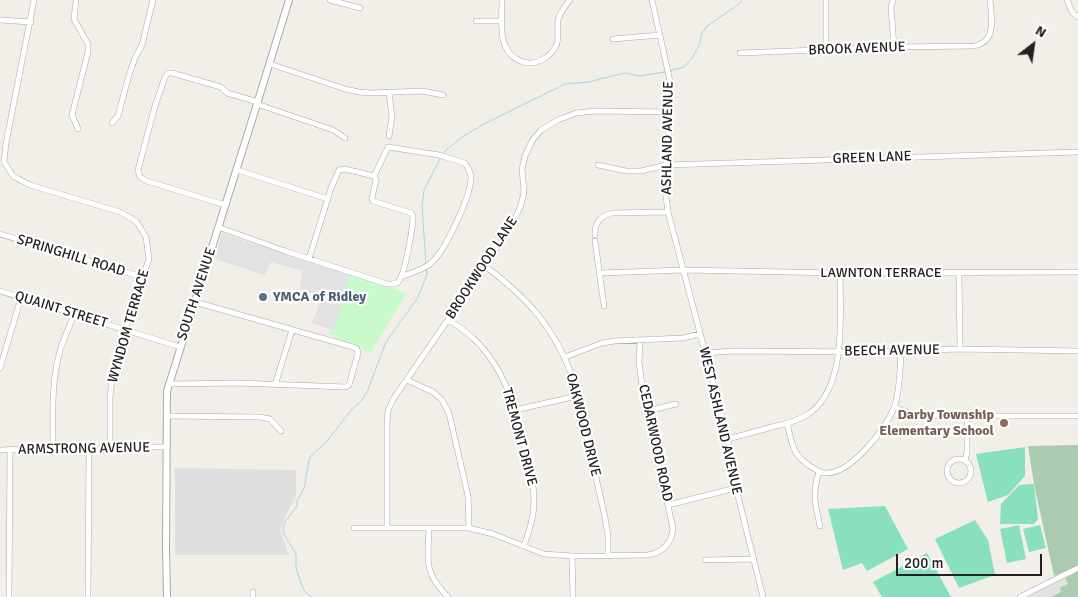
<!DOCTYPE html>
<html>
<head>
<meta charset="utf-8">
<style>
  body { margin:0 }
  #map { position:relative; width:1078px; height:597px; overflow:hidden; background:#f2efe9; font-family:Signika,sans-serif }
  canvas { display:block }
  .north { position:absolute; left:1008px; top:20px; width:50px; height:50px; -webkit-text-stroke:4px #fff; paint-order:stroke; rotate:30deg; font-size:14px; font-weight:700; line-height:20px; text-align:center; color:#222 }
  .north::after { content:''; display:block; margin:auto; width:18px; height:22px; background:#222; clip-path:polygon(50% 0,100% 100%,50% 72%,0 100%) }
  .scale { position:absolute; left:896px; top:554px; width:146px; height:22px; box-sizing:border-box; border:2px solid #222; border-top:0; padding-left:6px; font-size:15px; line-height:18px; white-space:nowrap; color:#222; -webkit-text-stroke:4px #fff; paint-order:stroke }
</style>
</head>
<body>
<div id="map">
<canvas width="1078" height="597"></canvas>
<div class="north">N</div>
<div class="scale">200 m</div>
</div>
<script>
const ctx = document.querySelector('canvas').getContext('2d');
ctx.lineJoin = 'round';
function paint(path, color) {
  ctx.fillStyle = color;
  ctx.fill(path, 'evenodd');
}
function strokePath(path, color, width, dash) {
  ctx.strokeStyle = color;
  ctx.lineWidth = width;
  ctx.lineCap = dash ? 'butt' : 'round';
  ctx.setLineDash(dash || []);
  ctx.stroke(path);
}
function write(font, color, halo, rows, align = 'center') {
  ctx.font = font + ' Signika,sans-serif';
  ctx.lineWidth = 4.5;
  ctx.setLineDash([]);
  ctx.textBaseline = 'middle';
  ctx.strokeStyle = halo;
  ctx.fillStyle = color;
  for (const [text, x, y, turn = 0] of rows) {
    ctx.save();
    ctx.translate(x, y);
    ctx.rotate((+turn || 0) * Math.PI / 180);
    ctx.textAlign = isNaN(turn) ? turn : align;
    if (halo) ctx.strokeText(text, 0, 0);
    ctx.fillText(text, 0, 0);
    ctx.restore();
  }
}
paint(new Path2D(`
  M 175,468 L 296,470 L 296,497 L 288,511 L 280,530 L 289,555 L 175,555 Z`), '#e0dfdf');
paint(new Path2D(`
  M 1078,445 L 1078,597 L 1028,597 L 1075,573 L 1073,568 L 1054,576 L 1034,484 L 1028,446 Z`), '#aacbaf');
paint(new Path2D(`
  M 349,274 L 407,293 L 370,353 L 328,334 Z`), '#c8facc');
paint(new Path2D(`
  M 1025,447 L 1025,476 L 1008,495 L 988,502 L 976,454 Z
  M 1034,484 L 1038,519 L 1034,524 L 1000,524 L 1001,504 L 1019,485 Z
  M 885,506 L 908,549 L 867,571 L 862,563 L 843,570 L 828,509 Z
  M 975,520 L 988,540 L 995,575 L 959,588 L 935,539 Z
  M 1019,525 L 1026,559 L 1007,563 L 1000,529 Z
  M 1040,525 L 1046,548 L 1029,552 L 1023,529 Z
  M 927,553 L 951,597 L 882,597 L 873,582 Z`), '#88e0be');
paint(new Path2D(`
  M 222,233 L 349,275 L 335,331 L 312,323 L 321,300 L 330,303 L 331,300 L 300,289 L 302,271 L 271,262 L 265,275 L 215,259 Z
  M 1065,578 L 1068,584 L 1060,588 L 1061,592 L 1051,597 L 1029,597 L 1028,595 Z`), '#e2e2e2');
strokePath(new Path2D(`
  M 669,71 L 684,67 L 693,57 L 699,45 L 702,33 L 707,26 L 739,4 L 742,0
  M 443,154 L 445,151 L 462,137 L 484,124 L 565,84 L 588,82 L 625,73 L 639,76 L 665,72
  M 426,264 L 422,206 L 424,190 L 441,157
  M 312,597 L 305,592 L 300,581 L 296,567 L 296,554 L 284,534 L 283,528 L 285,522 L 297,506 L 297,501 L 304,488 L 309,460 L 311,456 L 328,440 L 352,409 L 362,400 L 367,392 L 386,342 L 417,299 L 423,285 L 427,274 L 426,268`), '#aad3df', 1);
const minor = new Path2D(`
  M 34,0 L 6,143 L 4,162 L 13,176 L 30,185 L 120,212 L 136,221 L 146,237 L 149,259 L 125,330 L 112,379 L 110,398 L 110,447
  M 76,0 L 74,19 L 88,44 L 88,52 L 72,115 L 78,129
  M 330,0 L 360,8
  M 502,0 C 502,21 497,49 518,60 C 533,68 552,58 557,43 C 559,36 557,27 558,20 C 560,12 565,6 570,0
  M 652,0 L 670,81 L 670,112 L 665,189 L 668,212 L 728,439 L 736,488 L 763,597
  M 826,0 L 826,50
  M 893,0 L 891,7 L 894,47
  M 1067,0 L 1072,12 L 1078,17
  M 0,20 L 31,22
  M 476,21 L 502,21
  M 613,39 L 660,35
  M 740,53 L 894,47 L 974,46 C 977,45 979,45 982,43 C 996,36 991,13 990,0
  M 270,64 L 345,89 L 359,92 L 371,93 L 422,91 L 443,95
  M 257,104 L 333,130 L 345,138
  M 112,123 L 118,116 L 129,75 L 135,58 L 142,45 L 153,0
  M 389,136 L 392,117 L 389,92
  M 598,165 L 626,171 L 641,171 L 666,165 L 1078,152
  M 237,170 L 328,199
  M 374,176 L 388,147 L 439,155 L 465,163 C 467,167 471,172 471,177 C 471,196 445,252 430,264 C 422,270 410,273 401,277
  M 225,205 L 147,181 L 140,177 L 138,170 L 155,106 L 165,77 L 168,73 L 172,73 L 221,87 L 227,93 L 258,102
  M 218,227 L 285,251 L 387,284 C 391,284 395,285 398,282 C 405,275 413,227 413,216 L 411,213 L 373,201 L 372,198 L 376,180 L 374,176
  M 0,234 L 142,277
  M 595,235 C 595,222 599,217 612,213 L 668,212
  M 595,241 L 604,306
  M 309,259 L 331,188 L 339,170 L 345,169 L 374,176
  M 485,266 C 528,298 554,327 573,378 L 605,517 L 608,536 L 608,556
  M 601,273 L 684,270 L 840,273 L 1078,272
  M 959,273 L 960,349
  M 0,291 L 180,347
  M 448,320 C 457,325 465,331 473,338 C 514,376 521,434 533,486 C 536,510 532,523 524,546
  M 705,353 L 732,351 L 873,352 L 960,349 L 1078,351
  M 565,357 L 602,343 L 614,341 L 683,338 L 700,334
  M 0,368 L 21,298
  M 407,380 L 433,392 L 442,400 L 449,413 L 468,496 L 469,528
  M 169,384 L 238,383 L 346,387 L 349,385 L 350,382 L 358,353 L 357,349 L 353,347 L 195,302
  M 275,385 L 292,330
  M 894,407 L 909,413 L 926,416 L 1078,416
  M 515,410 L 577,396
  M 647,411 L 676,404
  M 167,416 L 259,417 L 270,419 L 281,431
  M 787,423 C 789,432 791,441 794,449 C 797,456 804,462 810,466 C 816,470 820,473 827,473 C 852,473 885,429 894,408 C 900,392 900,368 901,351
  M 728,439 C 743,435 758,431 772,427 C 784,424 795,422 805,416 C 848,392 840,315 840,273
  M 53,448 C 53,417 51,385 59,355 C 62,341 69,328 74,315
  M 0,450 L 53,448 L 89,450 L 110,447 L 167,447
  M947 471a12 12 0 1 1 24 0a12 12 0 1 1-24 0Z
  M 965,461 L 967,452 L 967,417
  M 819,472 C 812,494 815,504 820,526
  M 668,505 L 736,488
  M 387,527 L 387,424 L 388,410 L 394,398 L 485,266 L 514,221 L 521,205 L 524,192 L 522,169 L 525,156 L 532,141 L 541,130 L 558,120 L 576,113 L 594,111 L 670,112
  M 354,528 L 469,528 L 493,534 L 544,554 L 572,556 L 648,555 C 663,552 672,543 673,528 L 644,401 L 639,362 L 640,340
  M 429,528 C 428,560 423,572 448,597
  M 572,556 L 573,597
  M 705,560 L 754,559
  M 253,592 L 253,597
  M 9,597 L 10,450
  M 88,597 L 89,450
  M 1020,597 L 1078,568`);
const tertiary = new Path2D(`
  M 167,597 L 166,548 L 167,391 L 257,104 L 289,0`);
strokePath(minor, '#a9a9a9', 6);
strokePath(tertiary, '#a9a9a9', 8);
strokePath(minor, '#fff', 5);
strokePath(tertiary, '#fff', 6);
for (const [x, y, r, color] of [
  [263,297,5,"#5c6f8a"],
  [1004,423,5,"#8d6e63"]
]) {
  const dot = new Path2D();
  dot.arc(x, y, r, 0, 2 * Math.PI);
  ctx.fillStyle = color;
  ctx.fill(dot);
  strokePath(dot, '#fff', 2);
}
write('14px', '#222', '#fff', [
  ["BROOK AVENUE",857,49,-2],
  ["ASHLAND AVENUE",668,138,-89],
  ["GREEN LANE",872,158,-2],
  ["SPRINGHILL ROAD",71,256,17],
  ["BROOKWOOD LANE",482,268,-57],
  ["LAWNTON TERRACE",881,273],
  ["SOUTH AVENUE",197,294,-72],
  ["QUAINT STREET",61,310,17],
  ["WYNDOM TERRACE",129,326,-74],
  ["BEECH AVENUE",892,351,-1],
  ["WEST ASHLAND AVENUE",720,421,77],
  ["OAKWOOD DRIVE",583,425,76],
  ["TREMONT DRIVE",519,437,75],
  ["CEDARWOOD ROAD",655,443,78],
  ["ARMSTRONG AVENUE",84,449,-1]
]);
write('bold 14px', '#4e5e75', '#fff', [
  ["YMCA of Ridley",273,297]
], 'left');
write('bold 14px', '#785e54', '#fff', [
  ["Darby Township",994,415],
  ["Elementary School",994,431]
], 'right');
</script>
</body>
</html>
